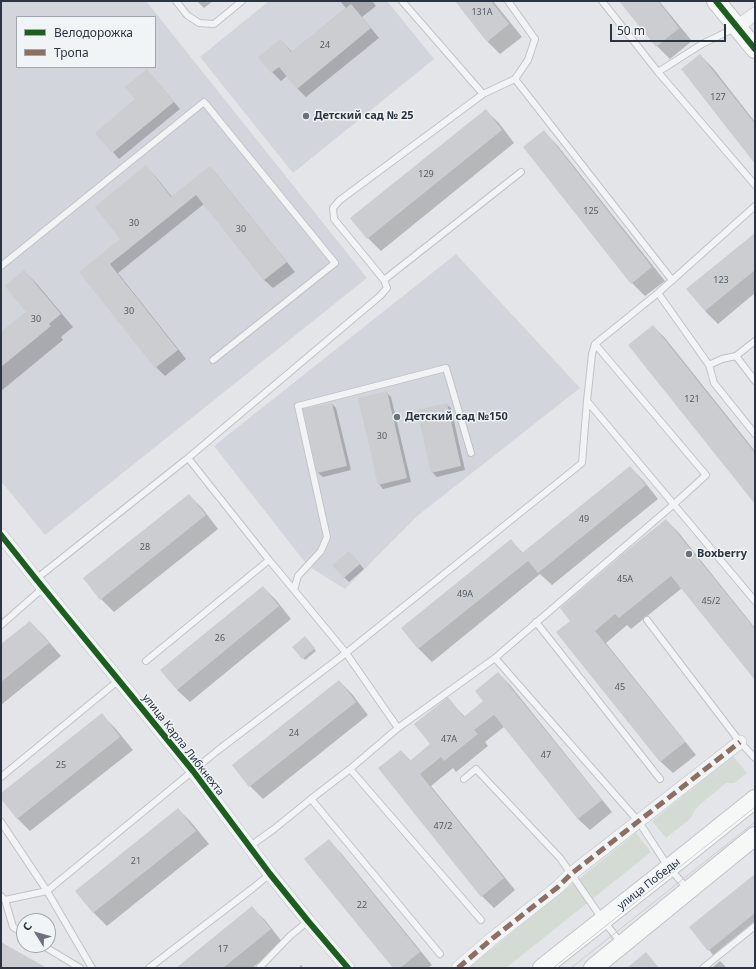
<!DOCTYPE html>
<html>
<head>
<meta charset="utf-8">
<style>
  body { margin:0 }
  #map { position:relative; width:756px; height:969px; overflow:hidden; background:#e3e5e8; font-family:"Noto Sans",sans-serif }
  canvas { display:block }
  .frame { position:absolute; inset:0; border:2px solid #2b3440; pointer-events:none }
  .legend { position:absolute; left:16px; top:16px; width:140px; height:52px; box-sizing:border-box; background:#f1f4f7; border:1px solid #a2a7ae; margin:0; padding:5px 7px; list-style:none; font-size:12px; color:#2b3440 }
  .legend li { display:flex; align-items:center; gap:8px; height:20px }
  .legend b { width:20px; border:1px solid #a2a7ae }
  .north { position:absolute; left:16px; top:913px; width:40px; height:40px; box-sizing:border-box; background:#f1f4f7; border:1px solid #a2a7ae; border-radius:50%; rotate:307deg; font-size:11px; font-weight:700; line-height:16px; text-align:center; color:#2b3440 }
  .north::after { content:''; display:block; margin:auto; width:14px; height:18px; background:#6b727b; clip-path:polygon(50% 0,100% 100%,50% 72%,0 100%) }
  .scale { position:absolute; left:610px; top:24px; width:116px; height:18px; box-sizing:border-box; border:2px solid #2b3440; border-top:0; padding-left:5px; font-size:12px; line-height:14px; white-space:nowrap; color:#2b3440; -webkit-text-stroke:3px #f1f4f7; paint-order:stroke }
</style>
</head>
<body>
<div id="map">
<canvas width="756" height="969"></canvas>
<div class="frame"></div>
<ul class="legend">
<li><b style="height:5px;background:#1b5e20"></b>Велодорожка</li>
<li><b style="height:5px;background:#8d6e63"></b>Тропа</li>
</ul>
<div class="north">С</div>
<div class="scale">50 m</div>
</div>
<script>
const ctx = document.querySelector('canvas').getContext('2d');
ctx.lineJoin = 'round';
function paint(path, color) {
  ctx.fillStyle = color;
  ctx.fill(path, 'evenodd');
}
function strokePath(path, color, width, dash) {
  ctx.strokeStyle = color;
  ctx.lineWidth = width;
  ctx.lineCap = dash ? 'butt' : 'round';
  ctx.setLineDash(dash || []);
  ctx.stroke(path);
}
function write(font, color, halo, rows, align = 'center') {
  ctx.font = font + ' "Noto Sans",sans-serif';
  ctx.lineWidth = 3;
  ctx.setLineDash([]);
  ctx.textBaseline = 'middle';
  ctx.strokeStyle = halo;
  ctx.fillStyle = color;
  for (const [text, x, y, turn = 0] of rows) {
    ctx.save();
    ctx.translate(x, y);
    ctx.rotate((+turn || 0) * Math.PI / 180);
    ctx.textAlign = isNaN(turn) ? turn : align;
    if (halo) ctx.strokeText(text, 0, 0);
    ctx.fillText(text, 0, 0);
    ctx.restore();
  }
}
paint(new Path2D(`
  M 1,1 L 146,1 L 367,278 L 45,535 L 1,481 ZM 17,17 L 155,17 L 155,67 L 17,67 Z
  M 269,1 L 387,1 L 434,59 L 293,173 L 200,57 Z
  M 456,254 L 580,388 L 416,517 L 345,589 L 308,566 L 214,446 Z`), '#d2d5db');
paint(new Path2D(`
  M 733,756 L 747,773 L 734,783 L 726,783 L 697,807 L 690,819 L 666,838 L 652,821 Z
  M 636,833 L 651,852 L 506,968 L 468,968 Z`), '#d4dbd4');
paint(new Path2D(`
  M 197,1 L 213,1 L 204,8 Z
  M 340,1 L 372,1 L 376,6 L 362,17 L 379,38 L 306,97 L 297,88 L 287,76 L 281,81 L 272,72 L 281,40 L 292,52 L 346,8 Z
  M 456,1 L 493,1 L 522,37 L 500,54 L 487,41 Z
  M 621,1 L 659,1 L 692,41 L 670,59 L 657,46 Z
  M 700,55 L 713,68 L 755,122 L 755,162 Z
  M 153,77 L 180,109 L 119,159 L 113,152 L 137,100 Z
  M 486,111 L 499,123 L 514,143 L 381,251 L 368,238 Z
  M 544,132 L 557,145 L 665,281 L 645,296 L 632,283 Z
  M 146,167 L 155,176 L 172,197 L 210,167 L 218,176 L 295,272 L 273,288 L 264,280 L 204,204 L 118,273 L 186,359 L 165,376 L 156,367 L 80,272 L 122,239 Z
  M 755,234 L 755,293 L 718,324 L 705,311 Z
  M 24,271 L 37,284 L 73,327 L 61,337 L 63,340 L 1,391 L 1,333 L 27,312 Z
  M 653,326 L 665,338 L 755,451 L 755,502 Z
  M 386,392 L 391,397 L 411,482 L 383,489 L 379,484 Z
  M 332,404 L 336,408 L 351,470 L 323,477 L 318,473 L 305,410 Z
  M 446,404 L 451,408 L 465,470 L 437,477 L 432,472 Z
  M 630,467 L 643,480 L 658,499 L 552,585 L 540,574 L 432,662 L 419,649 L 403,629 L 511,541 L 523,553 Z
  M 189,495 L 202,508 L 218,529 L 114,612 L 101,599 Z
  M 666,520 L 678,532 L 755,628 L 755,679 L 682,588 L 631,629 L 627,625 L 606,643 L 696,755 L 673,773 L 661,762 L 557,633 L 571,621 Z
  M 353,556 L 364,569 L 349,582 L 344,577 Z
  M 263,587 L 276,600 L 291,619 L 190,702 L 177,690 Z
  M 30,622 L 43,635 L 61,656 L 1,705 L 1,646 Z
  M 305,638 L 316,651 L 305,660 L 294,647 Z
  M 498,673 L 510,685 L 612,812 L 590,830 L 578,819 L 505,726 L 485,742 L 488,746 L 456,772 L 453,768 L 431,786 L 515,890 L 494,908 L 482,896 L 379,768 L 401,751 L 411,761 L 432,744 L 448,699 L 465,717 L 485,702 Z
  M 339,681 L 352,694 L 368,715 L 263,799 L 250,786 Z
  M 102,715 L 115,728 L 133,750 L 30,831 L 17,818 L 1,798 L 1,795 Z
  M 178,809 L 191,822 L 209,844 L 107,926 L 94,913 L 76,891 Z
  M 328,840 L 341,853 L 432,965 L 428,968 L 394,968 Z
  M 755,876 L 755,921 L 713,955 L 709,950 Z
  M 252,908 L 265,920 L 283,943 L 252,968 L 178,968 Z
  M 720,961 L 727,968 L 712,968 Z
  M 301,965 L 304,968 L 298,968 Z`), '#0003');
paint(new Path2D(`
  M 455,1 L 491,1 L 509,24 L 487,42 Z
  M 619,1 L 658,1 L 679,28 L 656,47 Z
  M 351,4 L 371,28 L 297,89 L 279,67 L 271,73 L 258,57 L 281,39 L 291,52 Z
  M 700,54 L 755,124 L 755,164 L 681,69 Z
  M 147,69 L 174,102 L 112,153 L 95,133 L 135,99 L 125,87 Z
  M 486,109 L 502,130 L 367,239 L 350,218 Z
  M 544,130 L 652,267 L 631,284 L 523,147 Z
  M 146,165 L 171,197 L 210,166 L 287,262 L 264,280 L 196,195 L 110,264 L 178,350 L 155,368 L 79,272 L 120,239 L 95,207 Z
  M 755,233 L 755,270 L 705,311 L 686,289 Z
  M 24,270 L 61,314 L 49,324 L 51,326 L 1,367 L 1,332 L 26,312 L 5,286 Z
  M 653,325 L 755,453 L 755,504 L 628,345 Z
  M 387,391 L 407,478 L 378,485 L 358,398 Z
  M 332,403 L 347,466 L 317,473 L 303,409 Z
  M 447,403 L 461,466 L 431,473 L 417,410 Z
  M 630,466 L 646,485 L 538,573 L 528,561 L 418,649 L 401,628 L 511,539 L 522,553 Z
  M 189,494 L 206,515 L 100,600 L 83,578 Z
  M 666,519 L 755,629 L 755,680 L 671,576 L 619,618 L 615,614 L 595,631 L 685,742 L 660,762 L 556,632 L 570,621 L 560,608 L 624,553 Z
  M 349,551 L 360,564 L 344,578 L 332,565 Z
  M 263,586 L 279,606 L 177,690 L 160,670 Z
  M 30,621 L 49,643 L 1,682 L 1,644 Z
  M 305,636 L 315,648 L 302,659 L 292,647 Z
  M 498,672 L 602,800 L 578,819 L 494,715 L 474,730 L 478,734 L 444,761 L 441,757 L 420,774 L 504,878 L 481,897 L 378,768 L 401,750 L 410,761 L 430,744 L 414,724 L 448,697 L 464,717 L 483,701 L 475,691 Z
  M 339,680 L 356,702 L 249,787 L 232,765 Z
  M 102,713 L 120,737 L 17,819 L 1,799 L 1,793 Z
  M 178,808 L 196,831 L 93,913 L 75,891 Z
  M 329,839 L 420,952 L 400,968 L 393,968 L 304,859 Z
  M 755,874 L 755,913 L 708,951 L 689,927 Z
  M 252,906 L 271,929 L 223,968 L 176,968 Z
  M 1,942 L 47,968 L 1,968 Z
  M 646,952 L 659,968 L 627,968 Z`), '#cbcdd0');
const lane = new Path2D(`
  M 176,1 L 187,15 L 199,23 L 214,24 L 242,1
  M 402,1 L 483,94
  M 602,1 L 658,72 L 755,185
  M 658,72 L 702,44 L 735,28
  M 515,79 L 672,280
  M 1,266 L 204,102 L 335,263 L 213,360
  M 384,280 L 521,172
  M 658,293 L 709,365 L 722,359 L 736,356 L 755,341
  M 736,356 L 755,381
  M 709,365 L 714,383 L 755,434
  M 587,401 L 755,601
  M 188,458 L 269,560 L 294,590 L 346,653 L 398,728
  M 36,579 L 188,458 L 380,296 L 387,288 L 384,280 L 334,219 L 333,208 L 340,200 L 483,94 L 515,79 L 528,60 L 535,39 L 508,1
  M 294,590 L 298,576 L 321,551 L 327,537 L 298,406 L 446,368 L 471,453
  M 647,620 L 740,742 L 755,758
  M 536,622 L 660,779
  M 1,625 L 43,588
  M 495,658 L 639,822 L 669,868 L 687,888
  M 146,661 L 269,560
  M 350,769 L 481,920
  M 1,777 L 119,680
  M 464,779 L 476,769 L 560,858 L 603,920 L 621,943
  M 311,799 L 440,954
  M 1,822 L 47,891 L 92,968
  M 249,847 L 274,829 L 311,799 L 350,769 L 398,728 L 495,658 L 673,505 L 706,475 L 595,344
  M 1,896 L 5,900 L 13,927 L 24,934
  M 5,900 L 47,891 L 217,751 L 346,653 L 582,463 L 587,401 L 592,354 L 595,344 L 658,293 L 755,206
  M 42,945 L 80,968
  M 149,968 L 253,888 L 270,874
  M 259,968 L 290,936 L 308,921
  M 703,968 L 755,926`);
const street = new Path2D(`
  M 737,27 L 755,14
  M 1,535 L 36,579 L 193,771 L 270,874 L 308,921 L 348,968
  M 458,968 L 493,938 L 558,887 L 571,874 L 740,742`);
const secondary = new Path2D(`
  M 716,1 L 755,49
  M 542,968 L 669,868 L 755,799
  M 593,968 L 755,836`);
strokePath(lane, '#c1c3c6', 8);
strokePath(street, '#c1c3c6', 14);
strokePath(secondary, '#c1c3c6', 20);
strokePath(lane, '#f2f3f5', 6);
strokePath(street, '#f2f3f5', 13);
strokePath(secondary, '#f6f7f7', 18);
strokePath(new Path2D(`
  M 553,968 L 755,807
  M 571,968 L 755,822`), '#cccdcf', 1);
strokePath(new Path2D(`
  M 458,968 L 493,938 L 558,887 L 571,874 L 740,742`), '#8d6e63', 5, [10, 5]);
strokePath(new Path2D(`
  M 716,1 L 755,49
  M 1,535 L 36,579 L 193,771 L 270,874 L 308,921 L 348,968`), '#1b5e20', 6);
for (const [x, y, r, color] of [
  [306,116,4,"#6b727b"],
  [397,417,4,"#6b727b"],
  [689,554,4,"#6b727b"]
]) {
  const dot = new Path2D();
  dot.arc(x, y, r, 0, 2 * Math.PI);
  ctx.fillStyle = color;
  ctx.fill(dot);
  strokePath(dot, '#f1f4f7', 1.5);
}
write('9px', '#545b65', null, [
  ["131А",482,12],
  ["24",325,45],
  ["127",718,97],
  ["129",426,174],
  ["125",591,211],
  ["30",134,223],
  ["30",241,229],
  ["123",721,280],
  ["30",129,311],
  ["30",36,319],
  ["121",692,399],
  ["30",382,436],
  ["49",584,519],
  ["28",145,547],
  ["45А",625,579],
  ["49А",465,594],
  ["45/2",711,601],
  ["26",220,638],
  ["45",620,687],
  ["24",294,733],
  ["47А",449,739],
  ["47",546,755],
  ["25",61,765],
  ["47/2",443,826],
  ["21",136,861],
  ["22",362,905],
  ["17",223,949]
]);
write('bold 11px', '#2b3440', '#f1f4f7', [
  ["Детский сад № 25",314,116],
  ["Детский сад №150",405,417],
  ["Boxberry",697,554]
], 'left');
write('11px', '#2b3440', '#f1f4f7', [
  ["улица Карла Либкнехта",183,745,52],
  ["улица Победы",649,884,-38]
]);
</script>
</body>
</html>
